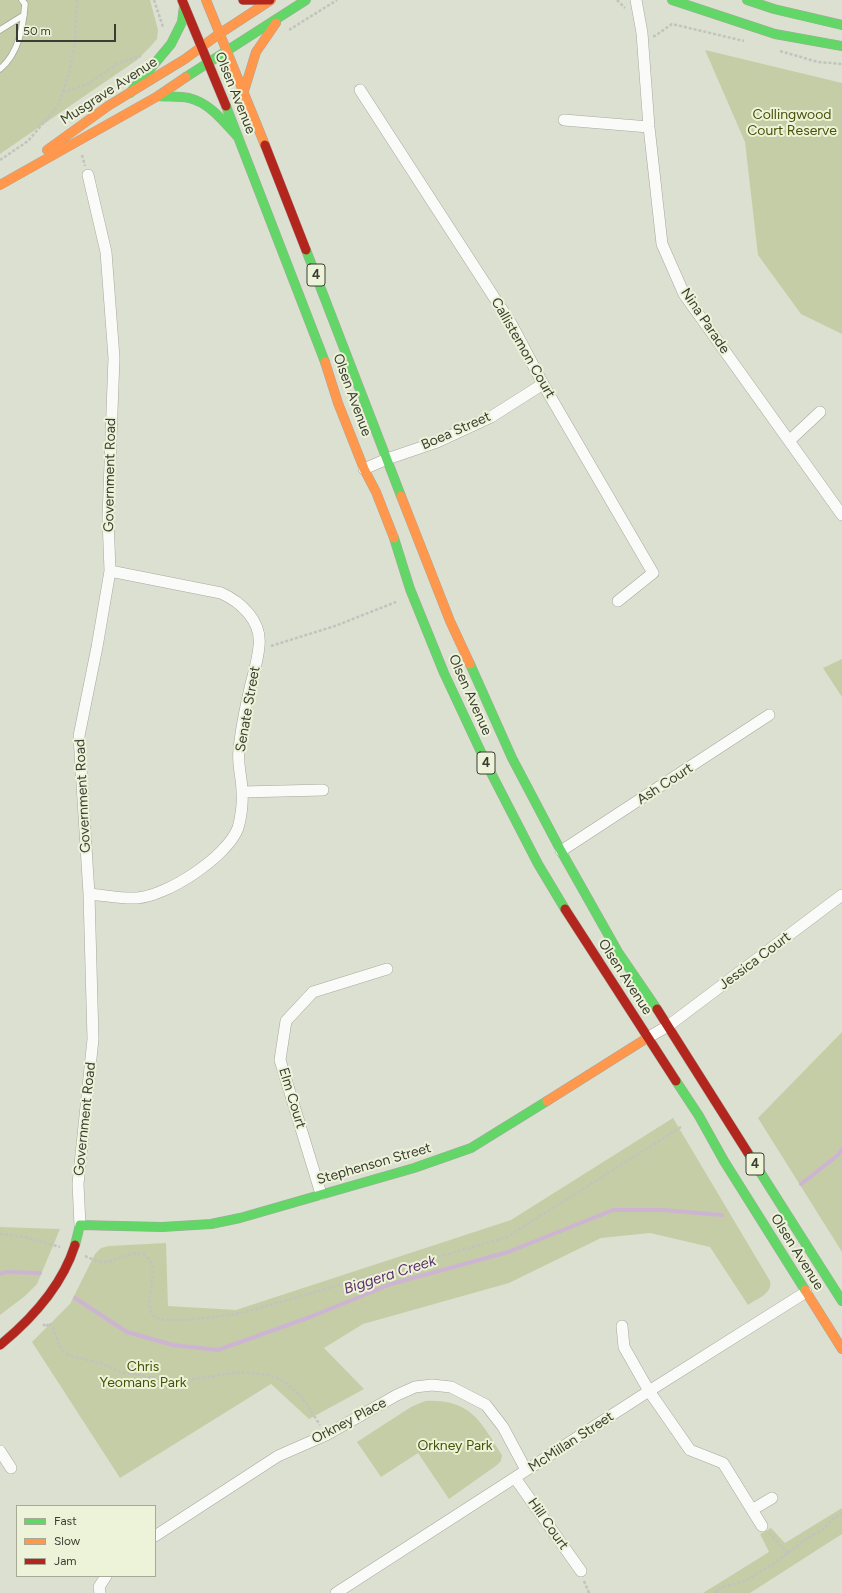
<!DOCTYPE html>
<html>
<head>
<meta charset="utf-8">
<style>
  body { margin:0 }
  #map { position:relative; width:842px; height:1593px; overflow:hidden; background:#dce0d1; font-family:Figtree,sans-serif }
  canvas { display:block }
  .legend { position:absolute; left:16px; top:1505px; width:140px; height:72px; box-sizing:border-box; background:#edf3d8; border:1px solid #a6aa96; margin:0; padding:5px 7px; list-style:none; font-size:12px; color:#3b3d33 }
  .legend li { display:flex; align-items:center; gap:8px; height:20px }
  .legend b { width:20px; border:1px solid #a6aa96 }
  .scale { position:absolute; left:16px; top:24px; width:100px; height:18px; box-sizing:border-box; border:2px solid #3b3d33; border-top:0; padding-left:5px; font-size:12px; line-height:14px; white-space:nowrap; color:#3b3d33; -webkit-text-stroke:3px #edf3d8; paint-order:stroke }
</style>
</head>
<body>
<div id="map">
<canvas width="842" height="1593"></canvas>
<ul class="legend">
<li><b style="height:5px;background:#63d668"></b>Fast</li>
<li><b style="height:5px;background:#ff974d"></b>Slow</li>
<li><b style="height:5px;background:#b3261e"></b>Jam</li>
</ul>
<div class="scale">50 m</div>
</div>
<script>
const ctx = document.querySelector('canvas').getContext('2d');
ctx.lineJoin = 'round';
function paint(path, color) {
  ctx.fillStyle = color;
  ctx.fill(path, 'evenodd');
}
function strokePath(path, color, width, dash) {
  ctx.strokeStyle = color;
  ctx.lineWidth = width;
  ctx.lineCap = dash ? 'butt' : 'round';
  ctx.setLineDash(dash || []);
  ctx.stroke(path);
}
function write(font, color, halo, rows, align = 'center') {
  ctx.font = font + ' Figtree,sans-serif';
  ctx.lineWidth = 4;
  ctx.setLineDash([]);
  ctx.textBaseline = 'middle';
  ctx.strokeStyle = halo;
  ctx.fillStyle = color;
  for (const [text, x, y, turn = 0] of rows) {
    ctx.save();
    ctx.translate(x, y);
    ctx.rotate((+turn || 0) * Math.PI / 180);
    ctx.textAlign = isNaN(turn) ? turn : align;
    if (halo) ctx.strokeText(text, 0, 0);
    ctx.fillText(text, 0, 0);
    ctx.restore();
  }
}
paint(new Path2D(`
  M 0,0 L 150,0 L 158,30 L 157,39 L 150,47 L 137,60 L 0,154 Z
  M 705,50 L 842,83 L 842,334 L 801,314 L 758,255 L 745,142 Z
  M 842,659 L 842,697 L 823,668 Z
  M 842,1032 L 842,1252 L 758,1118 Z
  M 673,1118 L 770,1281 C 773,1294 756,1299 748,1305 L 710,1247 L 650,1233 L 601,1238 L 509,1283 L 363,1324 L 324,1348 L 364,1389 L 309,1419 L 271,1384 L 120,1478 L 32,1342 L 70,1304 L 95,1254 L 101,1248 L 109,1246 L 166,1243 L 168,1306 L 236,1310 L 511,1220 Z
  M 0,1227 L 60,1229 L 37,1284 L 25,1296 L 0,1315 Z
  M 425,1401 C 471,1399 480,1421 502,1455 L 501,1461 L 497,1465 L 449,1499 L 418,1453 L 381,1477 L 357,1442 L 411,1407 Z
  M 842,1508 L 842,1534 L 750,1593 L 703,1593 L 769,1552 L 760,1534 L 771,1528 L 785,1543 Z`), '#c5cda6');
strokePath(new Path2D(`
  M 801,1184 L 838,1155 L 842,1149
  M 0,1274 L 5,1272 L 40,1273
  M 75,1298 L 127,1332 L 173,1345 L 218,1350 L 310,1317 L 391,1284 L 508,1252 L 613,1210 L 663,1210 L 722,1215`), '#cdb4d3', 4);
const lane = new Path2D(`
  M 0,30 L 24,15
  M 0,69 C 19,53 23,27 25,4 L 22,0`);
const street = new Path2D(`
  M 636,0 L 642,33 L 649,127 L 662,244 L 684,294 L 842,515
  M 360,90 L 512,325 L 543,384 L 653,573 L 618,601
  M 564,120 L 649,127
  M 789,441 L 820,412
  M 364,469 L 387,459 L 437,442 L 491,417 L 543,384
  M 242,792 L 323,790
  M 561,851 L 769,715
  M 89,894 C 104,895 121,899 137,898 C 167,896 227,857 238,828 C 241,818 243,802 242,792 C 242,777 237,764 239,750 C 241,728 246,705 251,684 C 254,672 258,659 259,646 C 262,621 241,602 221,593 L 110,571
  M 647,1038 L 668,1026 L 842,895
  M 321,1194 L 280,1060 L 286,1021 L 313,992 L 387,969
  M 80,1225 L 78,1184 L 93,1039 L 89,894 L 79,736 L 97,647 L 110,571 L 108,518 L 114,358 L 106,252 L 88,175
  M 622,1326 L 624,1347 L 649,1391 L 690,1450 L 723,1463 L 762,1526
  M 0,1451 L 11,1468
  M 515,1478 L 581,1571
  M 752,1510 L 772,1498
  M 155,1536 L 278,1456 L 326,1435 L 397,1395 L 415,1387 L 432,1385 L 451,1387 L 486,1405 L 503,1427 L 526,1470
  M 100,1593 L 99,1587 L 106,1576
  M 336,1593 L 649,1391 L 806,1292`);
const fast = new Path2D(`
  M 672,0 L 775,34 L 842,46
  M 747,0 L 774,9 L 842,25
  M 186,77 L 306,0
  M 130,93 L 171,44 L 182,22 L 184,6
  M 158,96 C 168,97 179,96 189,98 C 210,103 223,121 237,136
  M 226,106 L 325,362
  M 306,250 L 401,496
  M 394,538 L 410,589 L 444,673 L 488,767 L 538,864 L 565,909
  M 470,664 L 512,758 L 561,851 L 618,952 L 657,1009
  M 676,1081 L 699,1116 L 724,1161 L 805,1290
  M 748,1153 L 842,1301
  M 75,1245 L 80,1225 L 162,1227 L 211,1224 L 240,1218 L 414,1168 L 471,1148 L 547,1101`);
const slow = new Path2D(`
  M 206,0 L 265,145
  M 244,91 L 256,52 L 276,23
  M 47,150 L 108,106 L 185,59 L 219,34 L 271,0
  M 0,185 L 158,96 L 186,77
  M 325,362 L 338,403 L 364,469 L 376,492 L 394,538
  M 401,496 L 450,621 L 470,664
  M 547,1101 L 647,1038
  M 805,1290 L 842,1349`);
const jam = new Path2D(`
  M 182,0 L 226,106
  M 243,0 L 270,0
  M 265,145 L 306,250
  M 565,909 L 676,1081
  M 657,1009 L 748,1153
  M 0,1345 C 33,1318 62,1286 75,1245`);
strokePath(lane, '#a6a89d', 7);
strokePath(street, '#a6a89d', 12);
strokePath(fast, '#a6a89d', 10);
strokePath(slow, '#a6a89d', 10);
strokePath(jam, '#a6a89d', 10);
strokePath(new Path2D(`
  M 154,0 L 163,27
  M 617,0 L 625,8
  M 289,30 L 337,0
  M 653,36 L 655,36 L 672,24 L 744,41
  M 780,51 L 818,62 L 842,64
  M 63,92 L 88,84 L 117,64 L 141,56
  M 82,155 L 85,166
  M 0,160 L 28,141 L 58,106 L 70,68 L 75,42 L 77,0
  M 271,646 L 335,626 L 396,602
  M 0,1234 L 25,1237 L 60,1247
  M 85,1256 C 90,1258 97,1262 102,1262 C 117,1263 133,1247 147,1257 C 162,1269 141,1303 154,1316 C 163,1326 230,1315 245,1312 L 507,1237 L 681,1127
  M 43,1324 L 46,1327 L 49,1323 L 53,1328 L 59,1345 L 64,1352 L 69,1355 L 103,1364 L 120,1372 L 169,1380 L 188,1380 L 241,1372 L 269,1375 L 283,1381 L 302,1397 L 320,1425
  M 769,1533 L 788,1553
  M 584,1581 L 589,1593
  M 715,1593 L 720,1588 L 747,1580 L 773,1564 L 810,1536 L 821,1531 L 835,1517 L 842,1514`), '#c1c3be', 2.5, [3, 2]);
strokePath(lane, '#fafaf8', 5.5);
strokePath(street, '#fafaf8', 11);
strokePath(fast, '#63d668', 9);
strokePath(slow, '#ff974d', 9);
strokePath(jam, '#b3261e', 9);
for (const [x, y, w] of [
  [316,275,18],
  [486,763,18],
  [755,1164,18]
]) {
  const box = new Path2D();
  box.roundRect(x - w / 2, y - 11, w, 22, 3);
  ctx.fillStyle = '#edf3d8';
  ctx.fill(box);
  strokePath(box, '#3b3d33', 1);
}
write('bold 13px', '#3b3d33', null, [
  ["4",316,275],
  ["4",486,763],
  ["4",755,1164]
]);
write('14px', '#3b3d33', '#edf3d8', [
  ["Musgrave Avenue",109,91,-33],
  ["Olsen Avenue",235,93,68],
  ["Nina Parade",705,321,56],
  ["Callistemon Court",523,348,60],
  ["Olsen Avenue",352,395,70],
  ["Boea Street",456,431,-24],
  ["Government Road",110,475,-89],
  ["Olsen Avenue",470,695,66],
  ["Senate Street",248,709,-80],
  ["Ash Court",665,784,-33],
  ["Government Road",83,796,-93],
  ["Jessica Court",755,961,-37],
  ["Olsen Avenue",625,977,57],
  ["Elm Court",292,1098,73],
  ["Government Road",85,1119,-84],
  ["Stephenson Street",374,1164,-16],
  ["Olsen Avenue",797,1252,58],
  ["Orkney Place",349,1421,-28],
  ["McMillan Street",571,1442,-33],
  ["Hill Court",548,1524,55]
]);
write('14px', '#495109', '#edf3d8', [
  ["Collingwood",792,115],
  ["Court Reserve",792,131],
  ["Chris",143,1367],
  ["Yeomans Park",143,1383],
  ["Orkney Park",455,1446]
]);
write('italic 15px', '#5d2f6e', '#edf3d8', [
  ["Biggera Creek",390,1275,-18]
]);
</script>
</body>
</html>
